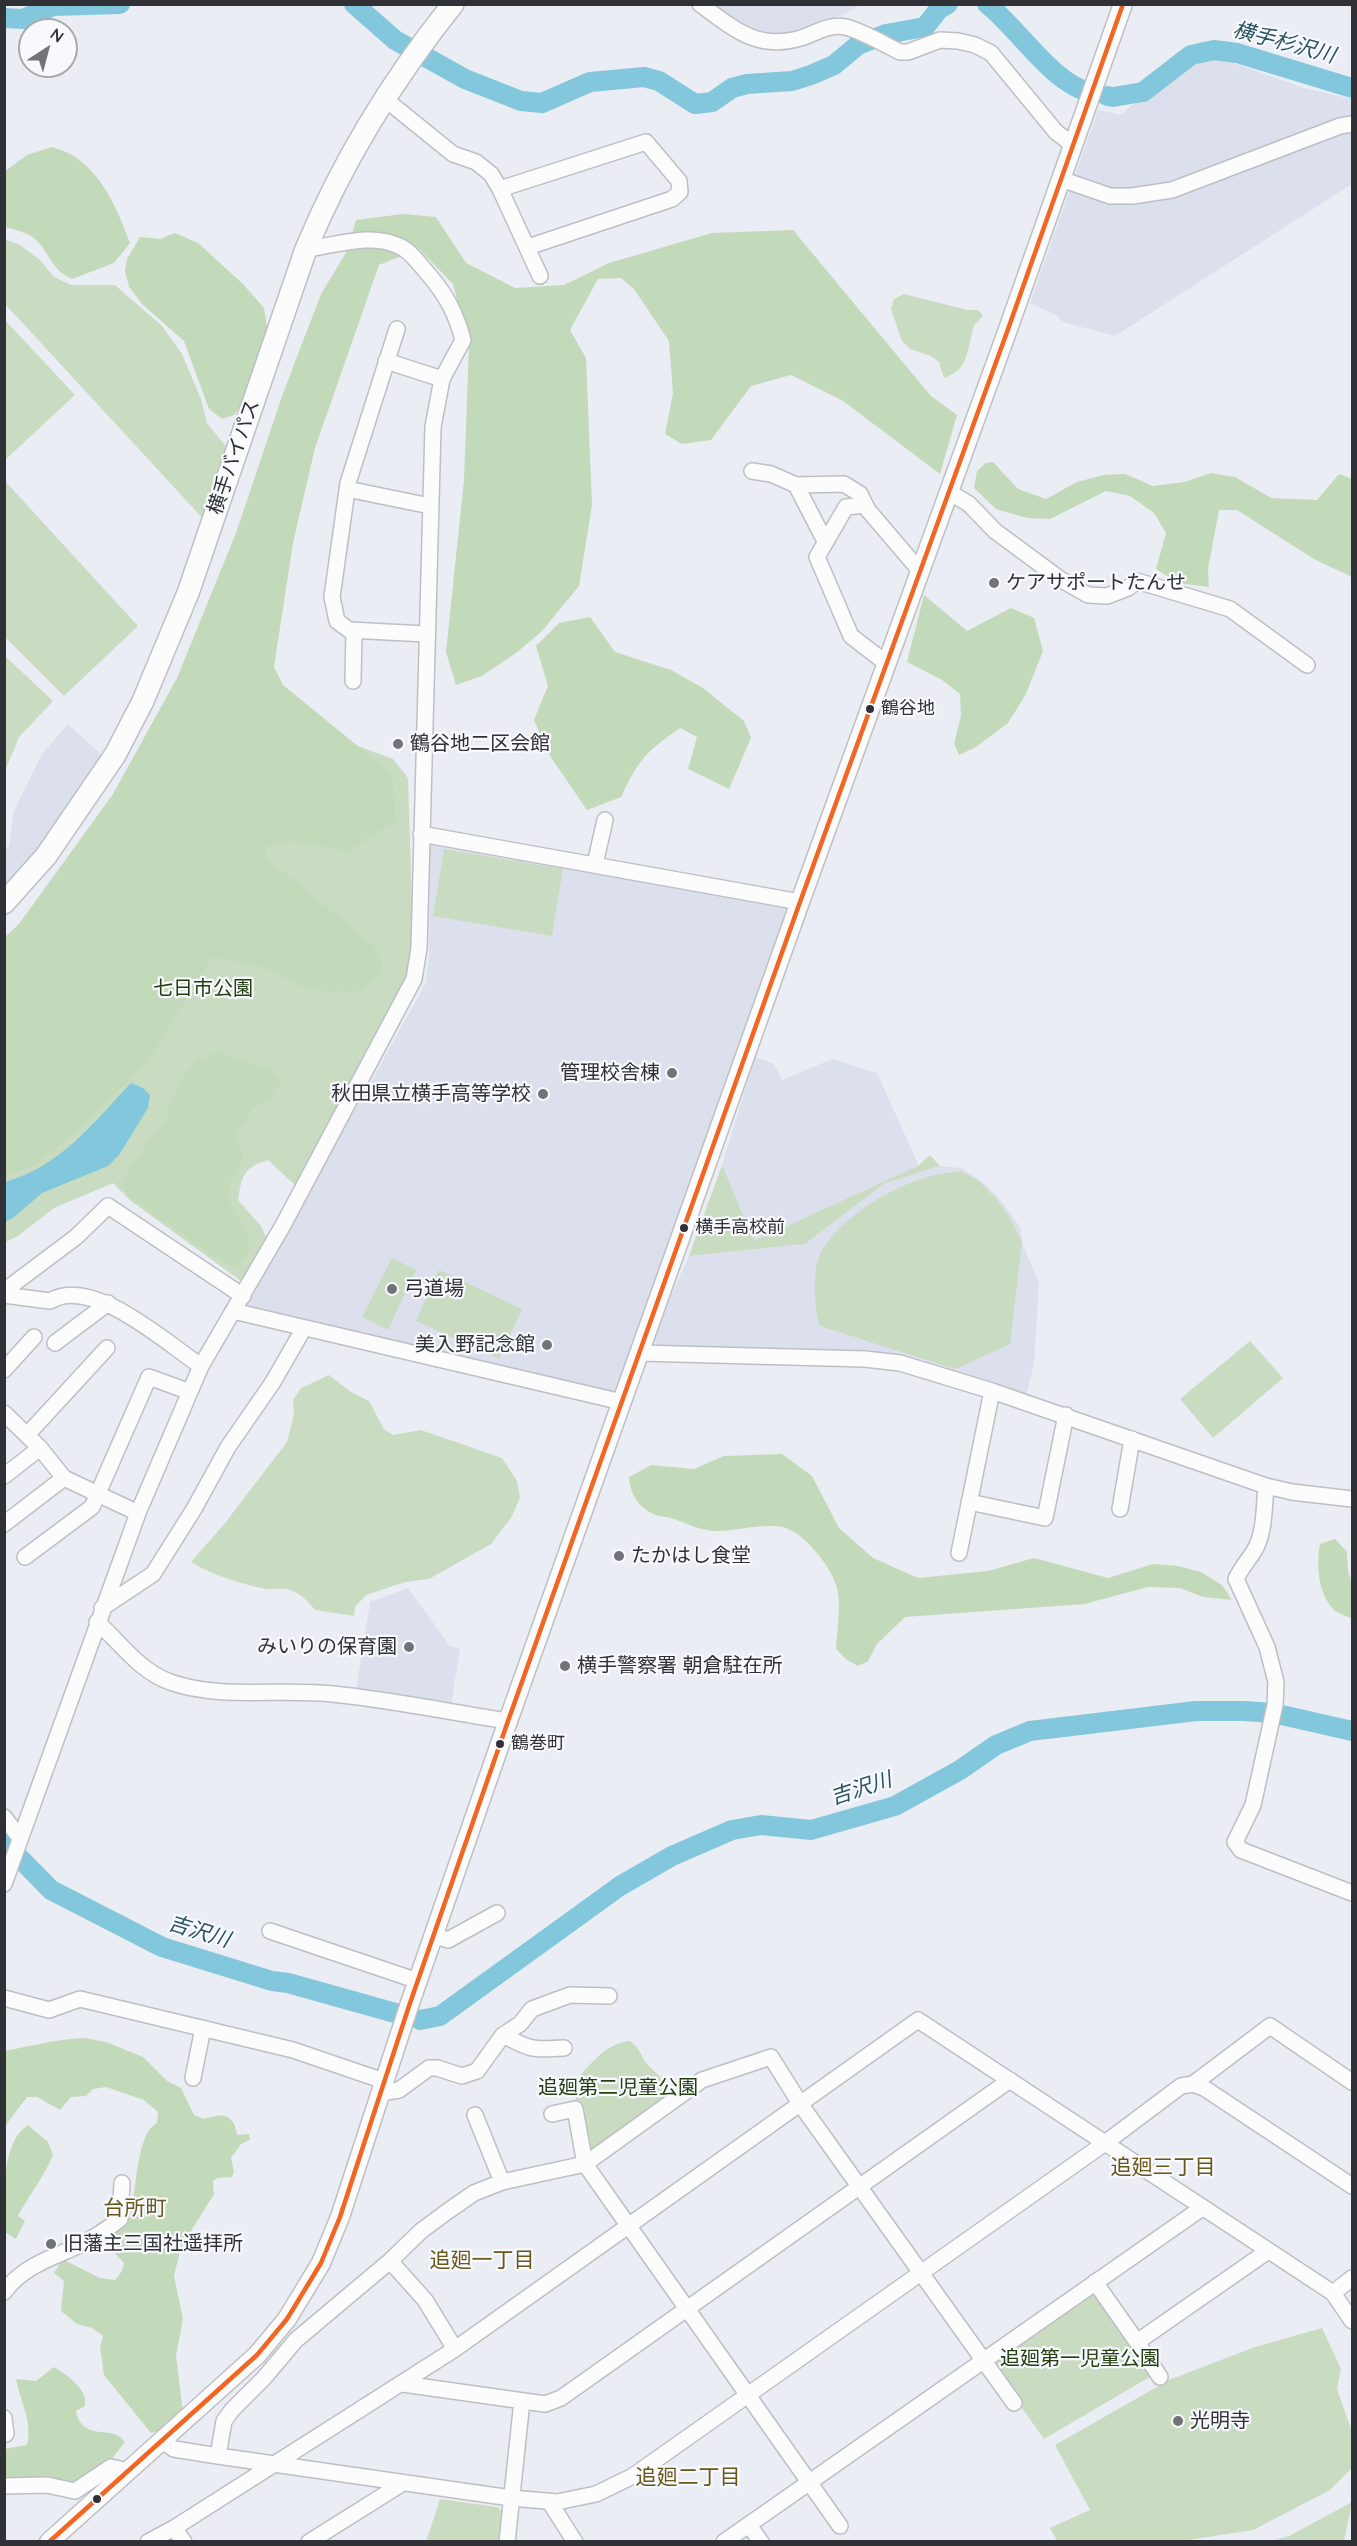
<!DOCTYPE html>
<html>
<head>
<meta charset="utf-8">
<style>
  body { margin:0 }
  #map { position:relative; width:1357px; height:2546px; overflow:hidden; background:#eaedf4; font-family:Quicksand,sans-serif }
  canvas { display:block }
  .frame { position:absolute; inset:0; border:6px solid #303136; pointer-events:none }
  .north { position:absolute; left:18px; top:18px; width:60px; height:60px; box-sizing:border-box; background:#f7f9fd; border:2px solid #a7a9ad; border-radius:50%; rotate:36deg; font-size:16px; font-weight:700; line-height:24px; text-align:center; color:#303136 }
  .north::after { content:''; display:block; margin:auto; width:21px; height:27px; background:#717378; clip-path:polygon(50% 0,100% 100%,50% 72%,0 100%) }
</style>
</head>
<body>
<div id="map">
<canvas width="1357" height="2546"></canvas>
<div class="frame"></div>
<div class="north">N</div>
</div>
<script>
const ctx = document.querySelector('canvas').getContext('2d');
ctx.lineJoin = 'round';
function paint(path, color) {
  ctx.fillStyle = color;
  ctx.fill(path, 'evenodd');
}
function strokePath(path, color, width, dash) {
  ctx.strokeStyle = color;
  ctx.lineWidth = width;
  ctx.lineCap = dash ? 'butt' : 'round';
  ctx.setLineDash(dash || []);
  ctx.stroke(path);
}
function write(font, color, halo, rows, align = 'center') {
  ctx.font = font + ' Quicksand,"Noto Sans JP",sans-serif';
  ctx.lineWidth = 4.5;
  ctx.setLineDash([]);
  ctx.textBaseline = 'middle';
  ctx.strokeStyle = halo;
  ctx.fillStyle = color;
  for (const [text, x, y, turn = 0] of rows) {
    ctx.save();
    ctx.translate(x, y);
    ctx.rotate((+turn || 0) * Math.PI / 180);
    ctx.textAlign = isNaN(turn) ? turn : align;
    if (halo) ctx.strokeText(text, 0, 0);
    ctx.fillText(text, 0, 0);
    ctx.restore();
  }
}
paint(new Path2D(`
  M 706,5 L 859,5 L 845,14 L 774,38 L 734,24 Z
  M 1219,58 L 1304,88 L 1352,99 L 1352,184 L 1115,336 L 1063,322 L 1056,315 L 1030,303 L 1098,110 L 1121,115 L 1132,105 L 1148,99 L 1189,66 L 1206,59 Z
  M 68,724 L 103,756 L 29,868 L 5,890 L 5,849 L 9,846 L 14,811 L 42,754 Z
  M 433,841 L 790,904 L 617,1393 L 244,1308 L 426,983 L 429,956 L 430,845 Z
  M 755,1057 L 774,1064 L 782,1080 L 832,1059 L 877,1073 L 919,1166 L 754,1241 L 722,1165 Z
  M 940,1166 L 961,1168 L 983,1182 L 1000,1199 L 1020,1227 L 1023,1246 L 1039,1282 L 1034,1364 L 1026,1395 L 904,1358 L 664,1348 L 653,1341 L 662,1315 L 689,1256 L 805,1244 L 885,1183 Z
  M 408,1588 L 450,1646 L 460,1648 L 451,1706 L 356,1691 L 370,1602 Z`), '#dbe0ec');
paint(new Path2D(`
  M 5,239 L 20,245 L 40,260 L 54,277 L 71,285 L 115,285 L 162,326 L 182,354 L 201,399 L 207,423 L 229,450 L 207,523 L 5,304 Z
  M 904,294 L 967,310 L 978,310 L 983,315 C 980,320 976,322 974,326 C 967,347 970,370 944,378 L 939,362 L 931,356 L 910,349 L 902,341 L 891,309 L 894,299 Z
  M 5,320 L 75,395 L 5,460 Z
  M 4,480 L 138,626 L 64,696 L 5,637 Z
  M 5,656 L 53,701 L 19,737 L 5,771 Z
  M 347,742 L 393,759 L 408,778 L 413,935 L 407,978 L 298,1188 L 268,1160 C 243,1168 242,1176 238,1200 L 261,1226 L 267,1239 L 241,1281 L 131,1201 L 113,1183 L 54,1208 L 18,1236 L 5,1242 L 4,945 Z
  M 444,849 L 563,869 L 552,936 L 433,916 Z
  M 930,1155 L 940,1166 L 885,1183 L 805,1244 L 689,1256 L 722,1165 L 754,1241 L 918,1166 Z
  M 962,1172 L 979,1181 L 998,1201 L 1010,1218 L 1022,1242 L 1010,1344 L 955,1369 L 820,1326 C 814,1308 812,1269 821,1252 C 845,1211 914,1171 962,1172 Z
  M 392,1258 L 416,1270 L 388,1330 L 362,1317 Z
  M 439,1270 L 522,1309 L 499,1359 L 416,1321 Z
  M 1250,1341 L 1283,1378 L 1213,1438 L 1180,1399 Z
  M 329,1375 L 351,1392 L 369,1401 L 384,1429 L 393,1435 L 421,1430 L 502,1458 L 517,1481 L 520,1498 L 511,1518 L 491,1544 L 429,1579 L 405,1582 L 366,1595 L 355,1607 L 354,1616 L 315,1610 C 309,1602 300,1593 290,1590 C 283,1587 274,1590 266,1589 C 242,1584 212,1575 191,1562 L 225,1523 L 287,1442 L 294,1414 L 293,1400 L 301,1388 Z
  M 630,2041 C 642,2050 640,2056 648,2065 C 657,2074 667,2083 676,2093 L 596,2149 L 588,2147 L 572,2084 C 590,2066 604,2043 630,2041 Z
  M 1093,2288 L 1153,2375 L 1044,2439 L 988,2360 Z
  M 1322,2328 L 1341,2369 L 1337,2389 L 1352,2432 L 1352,2468 L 1330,2490 L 1253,2530 L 1182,2541 L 1057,2541 L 1050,2528 L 1090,2510 L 1055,2445 L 1169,2380 L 1255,2347 Z
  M 440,2499 L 497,2507 L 504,2513 L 502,2541 L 426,2542 Z
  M 1352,2502 L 1344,2541 L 1272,2541 L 1289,2536 Z`), '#c9dcc2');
paint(new Path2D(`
  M 52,147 C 61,150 71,153 78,159 C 106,180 118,212 130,243 L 114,263 L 72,279 C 50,269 51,254 36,240 C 27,232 16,230 5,227 L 5,171 L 27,155 Z
  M 403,214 L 436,217 L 466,263 L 515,288 L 564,285 L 609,263 L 712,233 L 793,230 L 931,396 L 957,415 L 940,474 L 843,401 L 791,375 L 751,386 L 711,440 L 682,444 L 665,434 L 673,393 L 669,341 L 634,289 L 621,278 L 598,279 L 570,330 L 586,358 L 592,505 L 579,586 L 542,631 L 516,653 L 482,676 L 456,685 L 446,652 L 464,480 L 469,346 L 453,284 L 419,249 L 379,265 L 315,448 L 293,543 L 274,667 L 283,685 L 392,774 L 395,821 L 349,851 L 292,841 L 265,847 L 266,858 L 373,945 L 383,963 L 379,976 L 360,991 L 333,992 L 306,989 L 263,967 L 212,957 L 146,1064 L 88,1120 L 37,1164 L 5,1177 L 5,937 L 19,924 L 113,794 L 177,678 L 236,533 L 282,396 L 321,294 L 347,251 L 356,220 Z
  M 175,233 L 198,243 L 243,284 L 264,308 L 268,334 L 246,398 L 234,415 L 222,419 L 209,409 L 184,341 L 143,305 L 129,287 L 125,271 L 127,259 L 140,237 L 160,239 Z
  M 993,462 L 1018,489 L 1046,499 L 1077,482 L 1104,475 L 1125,474 L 1153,486 L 1184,482 L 1211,473 L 1235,477 L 1271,498 L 1317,500 L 1339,474 L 1352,479 L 1352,577 L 1314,559 L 1237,510 L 1219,510 L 1208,569 L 1209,587 L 1178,583 L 1156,569 L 1166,533 L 1154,513 L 1130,496 L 1106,491 L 1050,519 L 1027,518 L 996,509 L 974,488 L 977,471 L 986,463 Z
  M 924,595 L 967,631 L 1011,608 L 1034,618 L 1043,651 L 1026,694 L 1008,723 L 976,747 L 959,755 L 954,744 L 961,716 L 960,694 L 942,680 L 907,662 Z
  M 590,617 L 615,652 L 671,670 L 703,688 L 744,721 L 751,738 L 729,789 L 688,769 L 697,737 L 680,728 C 646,752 639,759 621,797 L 587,810 L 548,753 L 534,720 L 548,686 L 536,646 L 559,623 Z
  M 219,1051 C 226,1054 233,1059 241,1061 C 257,1066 273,1065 280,1083 L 272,1097 L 253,1109 L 235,1137 L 243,1156 L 231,1183 L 228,1199 L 248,1237 L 247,1254 L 234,1267 C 195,1249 165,1217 127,1197 L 123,1183 L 129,1167 L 166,1120 L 170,1104 L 183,1077 L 197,1061 Z
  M 782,1454 L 812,1476 L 839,1528 L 873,1558 L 918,1578 L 988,1571 L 1034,1558 L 1108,1578 L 1153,1564 L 1178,1566 L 1201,1572 L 1222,1585 L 1232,1600 L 1203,1597 L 1180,1588 L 1148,1587 L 1084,1604 L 905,1617 L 877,1644 L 868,1661 L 858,1666 L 847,1660 L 836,1649 C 837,1631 842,1601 836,1585 C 830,1566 805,1534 786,1528 C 766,1522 737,1531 717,1531 C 701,1531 689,1524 674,1519 C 668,1517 662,1517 656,1515 C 639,1509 630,1494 629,1477 L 651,1465 L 694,1469 L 724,1456 Z
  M 1335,1539 L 1347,1552 L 1348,1572 L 1352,1582 L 1352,1616 L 1350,1618 C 1345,1615 1337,1613 1333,1609 C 1318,1593 1316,1564 1320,1544 Z
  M 85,2038 L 106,2042 L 143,2057 L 167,2081 L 181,2088 L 194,2115 L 204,2119 C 222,2113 234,2113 237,2135 L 249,2134 L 250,2140 L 241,2144 L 231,2158 L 234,2172 L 232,2177 L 217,2178 L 213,2181 L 214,2194 L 181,2247 L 174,2276 L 183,2319 L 176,2356 L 183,2413 L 164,2430 L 151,2433 L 104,2375 L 100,2347 L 103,2336 L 92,2328 L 77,2324 L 61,2311 L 64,2281 L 54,2273 L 61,2261 L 66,2261 L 100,2278 L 115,2280 L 122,2271 L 124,2263 L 110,2248 L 109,2238 C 116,2233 126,2227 129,2219 C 137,2196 135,2134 157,2123 L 158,2112 L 144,2100 L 106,2087 L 93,2089 L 86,2096 L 71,2097 L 60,2110 L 37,2097 L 27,2097 L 5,2126 L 5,2051 C 31,2046 57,2039 85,2038 Z
  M 28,2125 L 48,2142 L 53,2155 C 44,2177 29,2195 18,2216 L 25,2221 L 16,2239 L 5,2232 C 4,2200 0,2143 28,2125 Z
  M 54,2367 C 67,2375 88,2389 85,2406 L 76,2411 C 83,2444 113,2423 125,2442 L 110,2461 L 80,2485 L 5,2480 L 4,2449 L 27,2445 C 33,2422 20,2401 16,2379 L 36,2381 Z`), '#c2dab9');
paint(new Path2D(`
  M 131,1083 L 143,1088 L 150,1095 L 148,1108 L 119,1155 L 108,1166 L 42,1193 L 13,1218 L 5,1222 L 5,1182 C 61,1166 92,1124 131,1083 Z`), '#83c7dc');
strokePath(new Path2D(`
  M 354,4 L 395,40 L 465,79 L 521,101 L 542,103 L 590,82 L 644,77 L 659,81 L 695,104 L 712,102 L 732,88 L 747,84 L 792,81 L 811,75 L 834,65 L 858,45 L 886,34 L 925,27 L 939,9 L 948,4
  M 987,4 C 1020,30 1052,84 1092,93
  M 4,18 L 23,19 L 53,6 L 120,4
  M 1107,96 L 1113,97 L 1143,92 L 1191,55 L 1214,50 L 1237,53 L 1352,88
  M 4,1842 L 51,1890 L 162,1947 L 272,1981 L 288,1983 L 406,2016
  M 420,2020 L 440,2016 L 620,1886 L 672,1856 L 732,1830 L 761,1825 L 811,1830 L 895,1806 L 960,1770 L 996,1745 L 1030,1731 L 1196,1711 L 1244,1711 L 1273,1713 L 1352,1731`), '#83c7dc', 20);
const minor = new Path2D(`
  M 700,4 C 735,30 759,52 804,37 C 817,32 831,24 845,27 C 858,29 886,45 900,52 L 908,52 L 940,40 L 958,41 L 975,45 L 991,53 L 1056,132 L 1073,145
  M 385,99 L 453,154 L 476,162 L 491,174 L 500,189 L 646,142 L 679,181 L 680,192 L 672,199 L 528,247
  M 1061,179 L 1110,196 L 1132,196 L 1172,190 L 1340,126 L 1352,124
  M 500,189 L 540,276
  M 397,329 L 348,483 L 332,597 L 337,621 L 349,630 L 426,634
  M 386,361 L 442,379
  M 752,471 L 771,474 L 796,485 L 825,541
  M 796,485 L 844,484 L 860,494 L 868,510 L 920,571
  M 347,489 L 430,506
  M 949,492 L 969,504 L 995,531 L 1060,579 L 1088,595 L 1107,596 L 1128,588 L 1137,581 L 1230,609 L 1307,665
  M 865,505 L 846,507 L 817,557 L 851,636 L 886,663
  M 353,681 L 354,630
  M 421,834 L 800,902
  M 595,864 L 605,820
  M 4,1291 L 76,1237 L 108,1206 L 243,1296
  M 4,1295 L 50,1301 C 92,1275 166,1343 201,1366
  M 233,1311 L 622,1402
  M 55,1343 L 108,1303
  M 639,1353 L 865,1359 L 900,1363 L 992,1391 L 1266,1486 L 1292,1492 L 1352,1499
  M 4,1370 L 34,1337
  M 4,1413 L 40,1448 L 64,1478 L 138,1513
  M 27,1435 L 107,1348
  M 4,1476 L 40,1448
  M 1266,1486 C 1264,1506 1265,1534 1254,1551 C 1248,1561 1241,1568 1236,1579 L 1267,1647 L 1276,1682 L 1275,1705 L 1253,1805 L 1235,1842 L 1241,1850 L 1352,1893
  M 969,1502 L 1045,1518 L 1066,1415
  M 1120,1509 L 1132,1439
  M 4,1524 L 64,1478
  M 959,1553 L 992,1391
  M 25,1557 L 92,1507 L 149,1377 L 190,1392
  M 102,1608 L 153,1574 L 194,1509 L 228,1447 L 273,1382 L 304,1328
  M 97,1622 C 121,1643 138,1670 170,1682 C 221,1700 279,1688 333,1694 C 391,1700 450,1712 508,1721
  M 4,1817 L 20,1838
  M 4,1884 L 138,1513 L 201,1366 L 282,1227 L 414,979 L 419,948 L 433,427 L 442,379 L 463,340 C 456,314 447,296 429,275 C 420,265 411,251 399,246 C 370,232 335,246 306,249
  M 270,1931 L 418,1981
  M 433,1935 L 448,1940 L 497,1913
  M 4,1998 L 49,2010 L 80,1999 L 293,2050 L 384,2081
  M 503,2035 C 530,2050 533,2050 564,2048
  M 193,2078 L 203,2028
  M 1193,2084 L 1270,2026 L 1352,2082
  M 380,2093 L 399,2090 L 429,2068 L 437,2068 L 462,2076 L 477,2071 L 503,2035 L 520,2024 L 532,2009 L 570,1995 L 609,1996
  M 552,2114 L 575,2109 L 585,2164 L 840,2526
  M 475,2115 L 502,2182
  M 390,2261 L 425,2300 L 455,2349
  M 1095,2282 L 1137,2342 L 1268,2251
  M 4,2292 C 21,2269 45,2260 71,2249 C 89,2241 105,2231 120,2219 L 122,2183
  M 1333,2293 L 1352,2278
  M 1137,2342 L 1160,2377
  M 403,2384 L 545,2404 L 561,2398 L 1010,2080
  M 4,2418 L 6,2434
  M 161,2440 L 174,2449 L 218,2456 L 511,2498 L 557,2502 L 596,2494 L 633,2476 L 1105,2143 L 1181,2086 L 1193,2084 L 1204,2088 L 1352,2186
  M 218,2456 L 224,2421 L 232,2410 L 264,2378 L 296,2340 L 390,2261 L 421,2231 L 448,2211 L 474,2193 L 502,2182 L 585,2164 L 702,2080 L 771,2057 L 801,2105 L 1014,2403
  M 4,2486 L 47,2485 L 75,2491 L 111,2467 L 127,2471
  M 549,2501 L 575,2542
  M 749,2525 L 761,2542
  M 148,2542 L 174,2528
  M 184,2542 L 174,2528 L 455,2349 L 918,2020 L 1333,2293 L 1352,2321
  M 309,2542 L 403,2483
  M 507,2542 L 522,2401
  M 724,2542 L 1202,2208`);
const major = new Path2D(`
  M 49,2542 L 257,2355 L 287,2319 L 321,2263 L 340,2217 L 409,2006 L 508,1721 L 800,902 L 1007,332 L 1123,4`);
const highway = new Path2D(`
  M 4,903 L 46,856 L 115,755 L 143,701 L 188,593 L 306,249 C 343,160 393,79 453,4`);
strokePath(minor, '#bdbfc4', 18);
strokePath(major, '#bdbfc4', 21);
strokePath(highway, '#bdbfc4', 24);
strokePath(minor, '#fcfcfd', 15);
strokePath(major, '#fcfcfd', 18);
strokePath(highway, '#fcfcfd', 21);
strokePath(new Path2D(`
  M 49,2542 L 257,2355 L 287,2319 L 321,2263 L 340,2217 L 409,2006 L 508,1721 L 800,902 L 1007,332 L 1123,4`), '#f26522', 4.5);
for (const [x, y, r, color] of [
  [994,583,6,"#717378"],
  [870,709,5,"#303136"],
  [398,744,6,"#717378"],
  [672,1073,6,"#717378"],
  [543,1094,6,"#717378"],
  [684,1228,5,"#303136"],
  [392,1289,6,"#717378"],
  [547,1345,6,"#717378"],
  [619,1556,6,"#717378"],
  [409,1647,6,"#717378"],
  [565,1666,6,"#717378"],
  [500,1744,5,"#303136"],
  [51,2244,6,"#717378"],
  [1178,2421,6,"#717378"],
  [97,2499,5,"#303136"]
]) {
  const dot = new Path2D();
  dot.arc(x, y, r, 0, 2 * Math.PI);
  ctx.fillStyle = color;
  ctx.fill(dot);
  strokePath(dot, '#f7f9fd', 2);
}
write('18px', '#303136', '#f7f9fd', [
  ["鶴谷地",881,709],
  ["横手高校前",695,1228],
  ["鶴巻町",511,1744]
], 'left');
write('20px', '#303136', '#f7f9fd', [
  ["横手バイパス",234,457,-71]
]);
write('20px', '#303136', '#f7f9fd', [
  ["ケアサポートたんせ",1006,583],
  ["鶴谷地二区会館",410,744],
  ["管理校舎棟",660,1073,"right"],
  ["秋田県立横手高等学校",531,1094,"right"],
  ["弓道場",404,1289],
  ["美入野記念館",535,1345,"right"],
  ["たかはし食堂",631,1556],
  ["みいりの保育園",397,1647,"right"],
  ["横手警察署 朝倉駐在所",577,1666],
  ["旧藩主三国社遥拝所",63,2244],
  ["光明寺",1190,2421]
], 'left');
write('20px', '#263f12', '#f7f9fd', [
  ["七日市公園",203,989],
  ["追廻第二児童公園",618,2088],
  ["追廻第一児童公園",1080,2359]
]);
write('italic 21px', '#29535f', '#f7f9fd', [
  ["横手杉沢川",1284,43,15],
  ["吉沢川",861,1789,-18],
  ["吉沢川",199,1932,17]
]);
write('21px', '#67571b', '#f7f9fd', [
  ["追廻三丁目",1163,2168],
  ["台所町",135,2209],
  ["追廻一丁目",482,2261],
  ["追廻二丁目",688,2478]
]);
</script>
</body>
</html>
